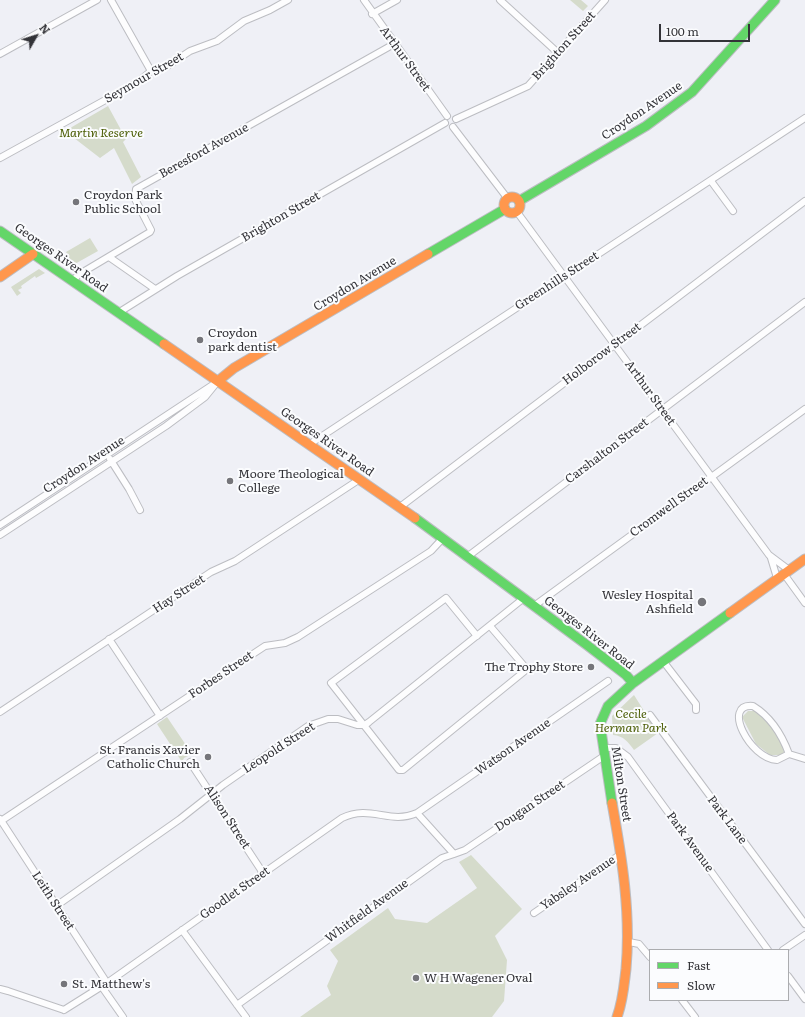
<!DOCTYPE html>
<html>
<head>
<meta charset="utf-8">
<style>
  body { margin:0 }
  #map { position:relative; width:805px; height:1017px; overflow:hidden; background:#eff0f6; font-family:Literata,serif }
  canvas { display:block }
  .legend { position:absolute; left:649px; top:949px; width:140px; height:52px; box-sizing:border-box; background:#fbfcfe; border:1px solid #abacaf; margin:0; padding:5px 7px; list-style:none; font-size:12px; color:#333338 }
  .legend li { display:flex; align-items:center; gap:8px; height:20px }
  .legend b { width:20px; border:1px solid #abacaf }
  .north { position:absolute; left:16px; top:16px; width:40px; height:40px; -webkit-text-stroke:3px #fbfcfe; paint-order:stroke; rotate:51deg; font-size:11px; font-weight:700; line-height:16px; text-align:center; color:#333338 }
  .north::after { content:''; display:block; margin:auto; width:14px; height:18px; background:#333338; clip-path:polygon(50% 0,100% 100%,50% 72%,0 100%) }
  .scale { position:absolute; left:659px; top:24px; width:91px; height:18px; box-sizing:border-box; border:2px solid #333338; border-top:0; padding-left:5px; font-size:12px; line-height:14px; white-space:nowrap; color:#333338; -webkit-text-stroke:3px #fbfcfe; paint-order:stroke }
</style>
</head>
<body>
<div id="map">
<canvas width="805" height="1017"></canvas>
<ul class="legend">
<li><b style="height:5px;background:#63d668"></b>Fast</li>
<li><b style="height:5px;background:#ff974d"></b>Slow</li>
</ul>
<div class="north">N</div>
<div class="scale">100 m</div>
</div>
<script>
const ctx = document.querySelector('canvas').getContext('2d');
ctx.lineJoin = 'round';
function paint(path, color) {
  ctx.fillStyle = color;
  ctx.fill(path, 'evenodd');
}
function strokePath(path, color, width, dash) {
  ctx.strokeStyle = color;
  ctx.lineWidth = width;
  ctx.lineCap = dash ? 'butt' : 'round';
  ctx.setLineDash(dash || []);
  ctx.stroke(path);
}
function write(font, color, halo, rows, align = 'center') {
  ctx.font = font + ' Literata,serif';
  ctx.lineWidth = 4;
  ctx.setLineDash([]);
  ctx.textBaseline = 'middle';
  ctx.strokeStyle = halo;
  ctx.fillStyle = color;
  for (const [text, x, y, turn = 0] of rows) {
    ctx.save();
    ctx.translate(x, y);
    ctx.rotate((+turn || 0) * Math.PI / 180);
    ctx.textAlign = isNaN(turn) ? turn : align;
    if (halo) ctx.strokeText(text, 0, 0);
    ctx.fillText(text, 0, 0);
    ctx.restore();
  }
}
paint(new Path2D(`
  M 570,0 L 581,0 L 588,6 L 583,11 Z
  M 108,106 L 126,139 L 123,142 L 141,177 L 132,184 L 114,148 L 100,158 L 65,131 Z
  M 90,238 L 98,251 L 73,265 L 66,252 Z
  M 39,269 L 45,273 L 36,278 L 35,276 L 21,286 L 22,288 L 18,290 L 21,293 L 17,296 L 11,287 Z
  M 634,695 L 658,733 L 634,750 C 628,742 624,736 613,735 L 612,716 Z
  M 748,711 L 756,711 C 768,721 783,735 784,752 L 782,755 L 770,755 L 756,744 L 742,717 Z
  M 167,717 L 192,754 L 184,758 L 182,762 L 157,724 Z
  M 471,855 L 522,909 L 495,936 L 507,960 L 504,1001 L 492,1017 L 300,1017 L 331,995 L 327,986 L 338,961 L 330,950 L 388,908 L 395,919 L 427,923 L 477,888 L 459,862 Z`), '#d5dbcb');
const street = new Path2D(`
  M 111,0 L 151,71
  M 364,0 L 447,116
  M 500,0 L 557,52
  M 372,14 L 397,0
  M 0,54 L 97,0
  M 456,119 L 528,86 L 605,0
  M 453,127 L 508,199
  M 0,158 L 138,82 L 151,71 L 166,67 L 190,51 L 217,41 L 244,21 L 270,10 L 288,0
  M 711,181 L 733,211
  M 517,212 L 769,555 L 789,570
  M 109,257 L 155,289
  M 73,281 L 78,275 L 150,232 L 151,230 L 135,199 L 136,189 L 394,44
  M 118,313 L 177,276 L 445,123
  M 310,444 L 805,118
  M 110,459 L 129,489 L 140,510
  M 400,507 L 805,201
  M 0,525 L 217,382
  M 0,535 L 166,426 L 205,397 L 218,381
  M 467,557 L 805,302
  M 771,558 L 777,578
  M 784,574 L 805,603
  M 534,606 L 805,409
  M 477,636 L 446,598 L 331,683 L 399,770 L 403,770 L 526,670 L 525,667 L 490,626
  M 109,639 L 160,716
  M 663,661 L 696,704 L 696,710
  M 0,712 L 211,572 L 235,561 L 360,479
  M 650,715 L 805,924
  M 603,748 L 616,748 L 628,757 L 768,950
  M 789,754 C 782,735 771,717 753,706 C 721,703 750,759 777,760 L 789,754 L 805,759
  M 190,762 L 263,873
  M 0,819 L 107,983
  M 1,821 L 265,646 L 285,643 L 298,637 L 431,551 L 443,538
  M 454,854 L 465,850 L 604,756
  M 56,906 L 180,819 L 223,785 L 308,726 L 328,719 L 338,719 L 357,725 L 365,725 L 369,722 L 524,598
  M 534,913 L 621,854
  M 182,930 L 246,1017
  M 629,942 L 639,944 L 650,957
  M 783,950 L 805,935
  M 788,976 L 805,999
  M 102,987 L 123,1017
  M 0,989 L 8,991 L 64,1010
  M 682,1000 L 695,1017
  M 237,1005 L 442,858 L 454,854 L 417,813
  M 64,1010 L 107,983 L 342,818 C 371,804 389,825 417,813 L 608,681`);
const fast = new Path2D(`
  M 519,201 L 646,126 L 692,92 L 775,0
  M 0,231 L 164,344
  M 428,254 L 505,209
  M 415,518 L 587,645 L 626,675 L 633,683 L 730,613
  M 612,803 L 600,724 L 608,706 L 633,683`);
const slow = new Path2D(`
  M504 205a8 8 0 1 1 16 0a8 8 0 1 1-16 0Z
  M 0,277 L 33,254
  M 164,344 L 415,518
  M 218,381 L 234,368 L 428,254
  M 730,613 L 805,559
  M 612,803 C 622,858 631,913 626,969 C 624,985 623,1001 617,1017`);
strokePath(street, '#bcbdc2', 8);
strokePath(fast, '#bcbdc2', 11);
strokePath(slow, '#bcbdc2', 11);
strokePath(street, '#fdfdfe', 6);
strokePath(fast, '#63d668', 9);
strokePath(slow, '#ff974d', 9);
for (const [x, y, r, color] of [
  [76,202,4,"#75757a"],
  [200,340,4,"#75757a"],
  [230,481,4,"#75757a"],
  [702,602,5,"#75757a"],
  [591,667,4,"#75757a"],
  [208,757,4,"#75757a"],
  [416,978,4,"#75757a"],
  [64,984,4,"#75757a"]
]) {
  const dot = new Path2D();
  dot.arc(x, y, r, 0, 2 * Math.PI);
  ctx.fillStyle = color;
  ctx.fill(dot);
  strokePath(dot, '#fbfcfe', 1.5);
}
write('12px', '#333338', '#fbfcfe', [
  ["Brighton Street",564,46,-48],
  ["Arthur Street",405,59,54],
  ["Seymour Street",144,78,-30],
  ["Croydon Avenue",642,111,-34],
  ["Beresford Avenue",204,151,-29],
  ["Brighton Street",281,217,-30],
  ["Georges River Road",61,258,35],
  ["Greenhills Street",557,281,-33],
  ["Croydon Avenue",355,284,-31],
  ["Holborow Street",602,354,-37],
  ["Arthur Street",650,393,54],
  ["Georges River Road",327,442,35],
  ["Carshalton Street",607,451,-37],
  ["Croydon Avenue",84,465,-33],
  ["Cromwell Street",669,507,-36],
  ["Hay Street",179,594,-33],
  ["Georges River Road",589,633,38],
  ["Forbes Street",221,675,-34],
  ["Watson Avenue",513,747,-35],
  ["Leopold Street",279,748,-33],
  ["Milton Street",621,784,81],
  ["Dougan Street",530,806,-34],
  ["Alison Street",227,817,57],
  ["Park Lane",727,820,53],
  ["Park Avenue",690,842,54],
  ["Yabsley Avenue",578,883,-34],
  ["Goodlet Street",235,893,-35],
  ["Leith Street",53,901,57],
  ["Whitfield Avenue",367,911,-36]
]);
write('italic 12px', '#4c5e06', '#fbfcfe', [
  ["Martin Reserve",101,133],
  ["Cecile",631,714],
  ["Herman Park",631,728]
]);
write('12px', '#333338', '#fbfcfe', [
  ["Croydon Park",84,195],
  ["Public School",84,209],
  ["Croydon",208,333],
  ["park dentist",208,347],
  ["Moore Theological",238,474],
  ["College",238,488],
  ["Wesley Hospital",693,595,"right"],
  ["Ashfield",693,609,"right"],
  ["The Trophy Store",583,667,"right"],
  ["St. Francis Xavier",200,750,"right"],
  ["Catholic Church",200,764,"right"],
  ["W H Wagener Oval",424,978],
  ["St. Matthew's",72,984]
], 'left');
</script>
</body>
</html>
